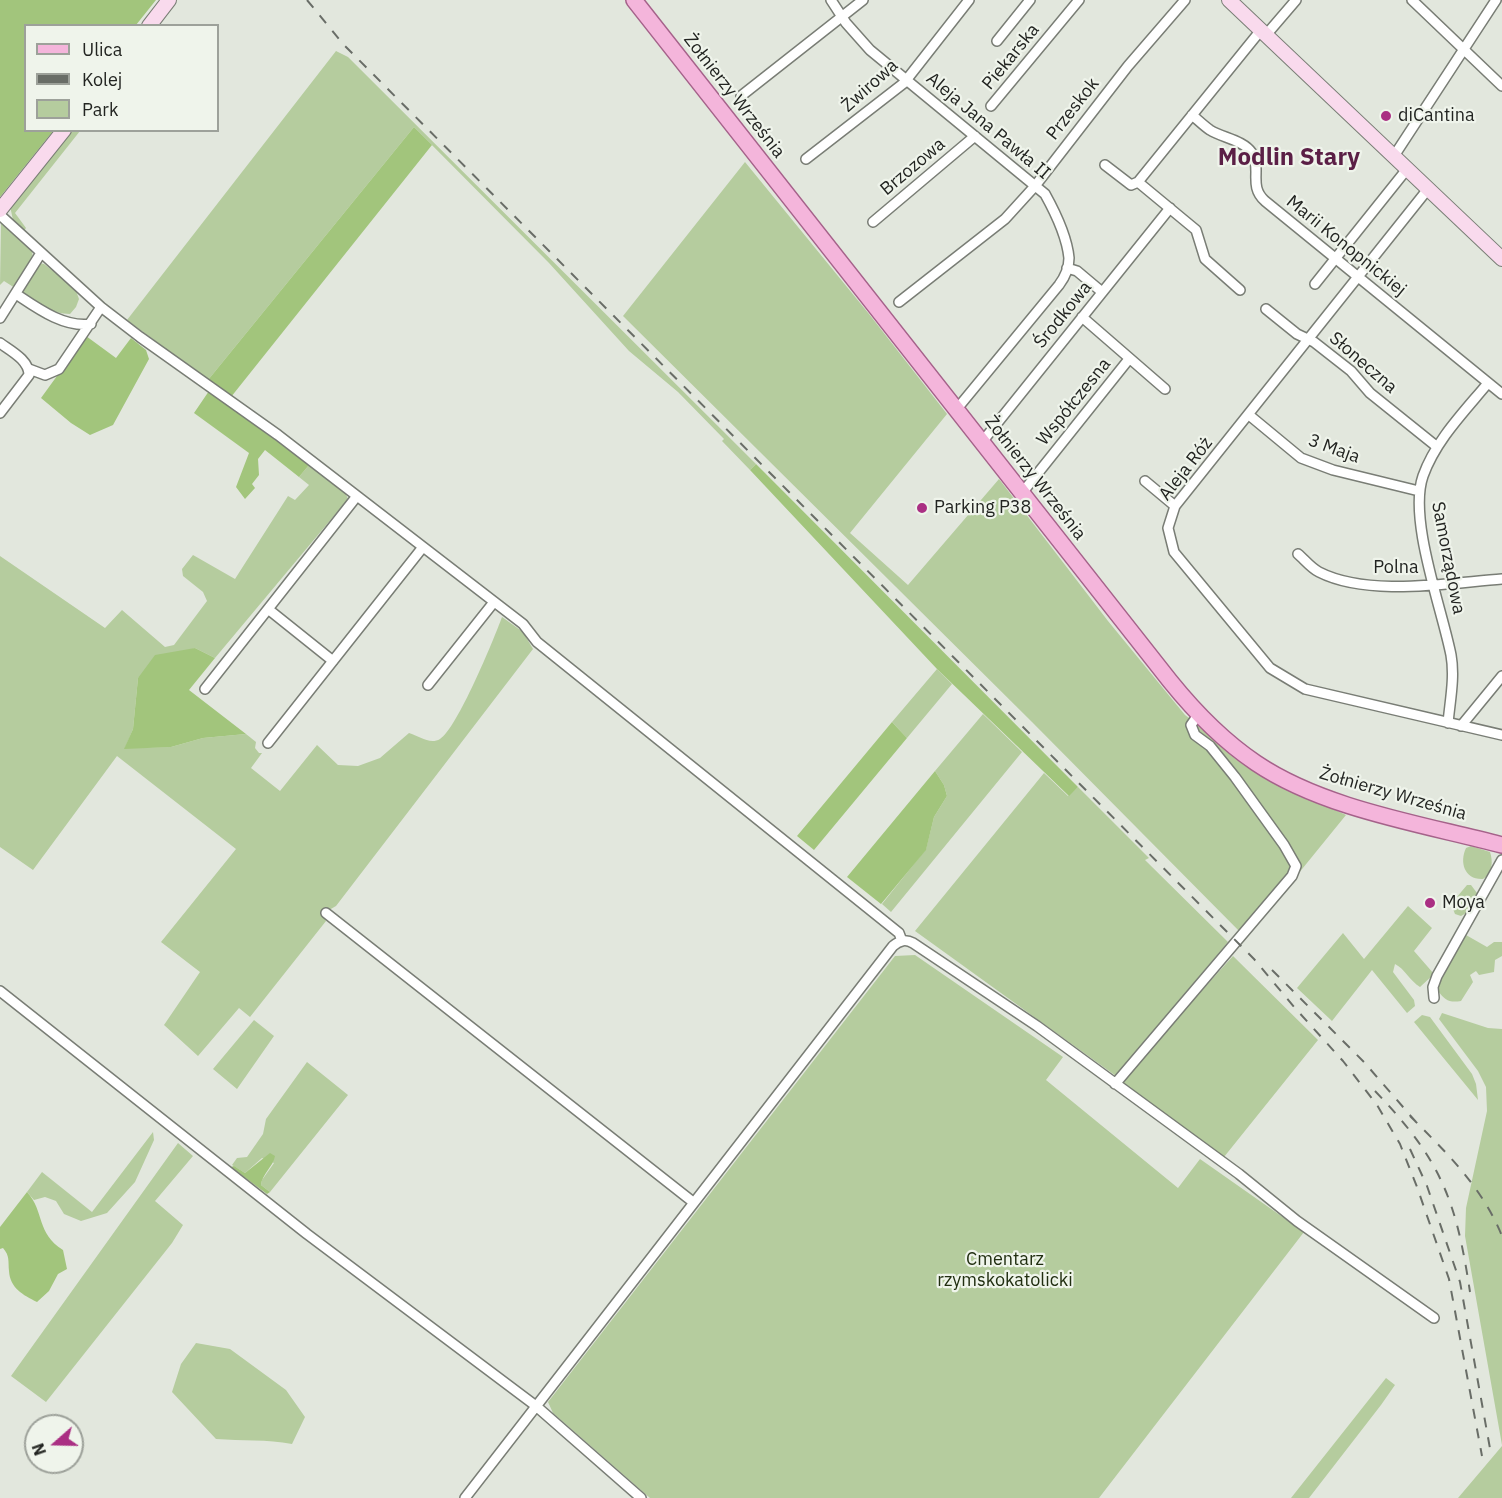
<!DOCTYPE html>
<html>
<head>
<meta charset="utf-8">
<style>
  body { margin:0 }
  #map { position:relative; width:1502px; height:1498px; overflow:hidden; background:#e2e7dd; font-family:"IBM Plex Sans",sans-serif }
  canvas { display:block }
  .legend { position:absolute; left:24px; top:24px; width:195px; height:108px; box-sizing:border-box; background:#eff4eb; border:2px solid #9da19a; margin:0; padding:8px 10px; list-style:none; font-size:18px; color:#222421 }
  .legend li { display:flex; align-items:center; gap:12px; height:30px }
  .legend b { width:30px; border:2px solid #9da19a }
  .north { position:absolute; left:24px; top:1414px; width:60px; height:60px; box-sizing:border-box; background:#eff4eb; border:2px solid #9da19a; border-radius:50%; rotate:250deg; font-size:16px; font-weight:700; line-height:24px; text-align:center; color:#222421 }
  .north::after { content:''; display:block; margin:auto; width:21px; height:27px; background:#aa2f83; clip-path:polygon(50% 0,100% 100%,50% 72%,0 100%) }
</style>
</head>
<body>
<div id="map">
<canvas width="1502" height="1498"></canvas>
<ul class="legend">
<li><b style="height:8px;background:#f4b5db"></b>Ulica</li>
<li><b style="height:8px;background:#696d67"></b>Kolej</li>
<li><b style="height:16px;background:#b5cc9e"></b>Park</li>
</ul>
<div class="north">N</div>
</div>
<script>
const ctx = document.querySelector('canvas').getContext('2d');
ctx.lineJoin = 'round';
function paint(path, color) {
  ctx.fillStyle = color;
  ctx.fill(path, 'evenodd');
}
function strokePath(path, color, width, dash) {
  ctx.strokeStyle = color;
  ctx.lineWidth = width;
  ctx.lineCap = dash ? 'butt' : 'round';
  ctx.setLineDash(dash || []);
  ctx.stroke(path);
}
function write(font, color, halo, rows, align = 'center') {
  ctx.font = font + ' "IBM Plex Sans",sans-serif';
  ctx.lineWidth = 4.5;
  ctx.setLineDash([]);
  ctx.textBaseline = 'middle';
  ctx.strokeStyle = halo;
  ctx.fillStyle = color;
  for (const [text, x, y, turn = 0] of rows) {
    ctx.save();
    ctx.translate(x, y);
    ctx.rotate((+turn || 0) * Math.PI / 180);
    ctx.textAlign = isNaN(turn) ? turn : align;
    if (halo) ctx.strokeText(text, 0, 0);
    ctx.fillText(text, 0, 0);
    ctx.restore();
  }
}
paint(new Path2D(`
  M 336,51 L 348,57 L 756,464 L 750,470 L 722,441 L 724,439 L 678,392 L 629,351 L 549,263 L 414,127 L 208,380 L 127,320 Z
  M 71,131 L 80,131 L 15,213 L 26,228 L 23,232 L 13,220 L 10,206 Z
  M 745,162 L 869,314 L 947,414 L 850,533 L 908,585 L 999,479 L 1108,621 L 1185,715 L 1266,778 L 1346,815 L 1246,938 L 1032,722 L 623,316 Z
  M 1,223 L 6,225 L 32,251 L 33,259 L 15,288 L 4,281 L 0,285 Z
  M 39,263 L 44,264 L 75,288 L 79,299 L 76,307 L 70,314 C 52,314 37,303 22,293 L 22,290 Z
  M 309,465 L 345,492 L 348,499 L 215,658 L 195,648 L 138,678 L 133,729 L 125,748 L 171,747 L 203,738 L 246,734 L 256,742 L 255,748 L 259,753 L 262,753 L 251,768 L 280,791 L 317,745 L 338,765 L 358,766 L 380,758 L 409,733 C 419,736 430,745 440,739 C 457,729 494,639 502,617 L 523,632 L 533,649 L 336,906 L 329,910 L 323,916 L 326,921 L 250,1017 L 239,1008 L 198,1056 L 164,1025 L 200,972 L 161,942 L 236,849 L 117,756 L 33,870 L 0,847 L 0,556 L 105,628 L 122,610 L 165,647 L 174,645 L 207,601 L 203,592 L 183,576 L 182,569 L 193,555 L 235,579 L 288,496 L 295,500 L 309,485 L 299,477 Z
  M 937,669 L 952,684 L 907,738 L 892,722 Z
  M 983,714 L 1022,752 L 891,912 L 882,904 L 926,849 L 934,817 L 947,796 L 944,785 L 935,771 Z
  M 1044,773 L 1068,796 L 1078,787 L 1149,858 L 1145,860 L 1228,942 L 1116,1076 L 915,931 Z
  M 1471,846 L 1490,852 C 1493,861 1493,873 1483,879 C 1465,880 1459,863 1466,848 Z
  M 1467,885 L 1471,885 L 1477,893 L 1468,912 L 1461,916 L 1455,914 L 1451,904 Z
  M 1408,906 L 1432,928 L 1414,951 L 1434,974 L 1420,987 C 1410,981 1405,969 1395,964 L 1393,972 L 1414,1000 L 1415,1006 L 1407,1013 L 1372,970 L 1332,1021 L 1297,988 L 1343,933 L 1364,959 Z
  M 1466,935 L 1487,947 L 1494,942 L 1502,942 L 1502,956 L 1495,960 L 1494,972 L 1479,975 L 1476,971 L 1470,975 L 1473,982 L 1461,1001 C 1449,1003 1445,1000 1438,991 L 1440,982 Z
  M 915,955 L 1063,1057 L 1046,1080 L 1178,1188 L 1200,1159 L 1304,1232 L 1099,1498 L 650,1498 L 553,1413 L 548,1402 L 895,956 Z
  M 1233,956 L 1318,1040 L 1224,1157 L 1120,1084 L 1159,1038 Z
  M 1442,1013 L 1488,1028 L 1502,1029 L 1502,1445 L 1465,1236 L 1466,1208 L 1487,1111 L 1486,1087 L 1478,1071 L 1439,1019 Z
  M 1422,1015 L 1430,1017 L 1472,1074 L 1476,1084 L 1478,1100 L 1414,1022 Z
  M 254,1020 L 274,1036 L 237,1089 L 213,1069 Z
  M 307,1062 L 348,1095 L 270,1192 L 261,1185 L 262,1180 L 274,1163 L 262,1158 L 245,1173 L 232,1165 L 237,1158 L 247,1157 L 263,1134 L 266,1119 Z
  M 153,1132 L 154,1140 L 135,1182 L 107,1213 L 81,1221 L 64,1214 L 56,1201 L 45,1197 L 34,1200 L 27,1192 L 42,1172 L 92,1212 Z
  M 178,1143 L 193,1156 L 155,1201 L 183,1225 L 172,1243 L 46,1402 L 11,1376 Z
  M 196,1343 L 230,1349 L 286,1390 L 305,1417 L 292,1444 C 267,1439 242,1441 216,1439 L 172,1392 L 181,1364 Z
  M 1386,1378 L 1395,1385 L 1381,1405 L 1309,1498 L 1291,1498 Z
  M 1502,1446 L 1502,1498 L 1458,1498 Z`), '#b5cc9e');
paint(new Path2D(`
  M 0,0 L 156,0 L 136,25 L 26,26 L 26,130 L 53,131 L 0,197 Z
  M 414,127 L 432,145 L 231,397 L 208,380 Z
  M 86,336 L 116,358 L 131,338 L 146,350 L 149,359 L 113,425 L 90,435 L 71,423 L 41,398 Z
  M 209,391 L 309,465 L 299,477 L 265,450 L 258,459 L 259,475 L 252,484 L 255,488 L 245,499 L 236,487 L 249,453 L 194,413 Z
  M 756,464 L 1078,787 L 1069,796 L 937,669 L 750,470 Z
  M 195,648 L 215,658 L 189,690 L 246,734 L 203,738 L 171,747 L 124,749 L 133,729 L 138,678 L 155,655 Z
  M 892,722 L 907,738 L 814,850 L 797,836 Z
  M 935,771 L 944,785 L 947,796 L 934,817 L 926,850 L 881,904 L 847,877 Z
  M 270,1153 L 275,1156 C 273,1167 262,1174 261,1185 L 270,1192 L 267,1194 L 231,1167 L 234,1166 L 245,1173 Z
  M 27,1192 C 45,1212 36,1233 63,1250 L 67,1269 L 58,1274 L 49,1291 L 37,1302 C 23,1295 10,1288 9,1271 C 8,1261 10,1256 3,1248 L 0,1249 L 0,1227 Z`), '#a2c57c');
const street = new Path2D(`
  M 831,0 L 846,23 L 870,50 L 1045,194 C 1055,212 1067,237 1069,258 C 1069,268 1065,277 1059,285 L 956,410
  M 1412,0 L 1502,86
  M 1266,35 L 1296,0
  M 997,41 L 1030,0
  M 741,96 L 863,0
  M 991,106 L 1079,0
  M 1192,115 C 1198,120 1204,126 1210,130 C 1223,138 1243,140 1252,153 C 1262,169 1248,186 1265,201 L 1502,394
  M 1394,156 L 1496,0
  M 806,159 L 904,83 L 969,0
  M 1105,165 L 1131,185 L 1138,182
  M 1138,182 L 1261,30
  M 1138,182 L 1196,230 L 1205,259 L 1240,290
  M 1428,189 L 1175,506 L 1168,528 L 1174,552 L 1270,668 L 1305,689 L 1502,735
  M 0,215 L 101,307 L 140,337 L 278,435 L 523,624 L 537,642 L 899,933 L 902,941
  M 873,222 L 975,136
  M 1067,268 L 1077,271 L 1102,292
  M 1315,284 L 1407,169
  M 16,294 C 37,308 64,328 91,324
  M 899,302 L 1005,219 L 1035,186 L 1128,66 L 1185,0
  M 1266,309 L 1297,334 L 1314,342 L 1351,371 L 1370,393 L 1436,446
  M 1082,317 L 1165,389
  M 0,318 L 41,253
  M 0,343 C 11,351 29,360 29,375 L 0,413
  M 29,369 L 45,375 L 59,369 L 101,307
  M 1249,415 L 1301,458 L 1333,470 L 1419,491
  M 982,442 L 1170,208
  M 1145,481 L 1175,506
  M 1022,493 L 1129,359
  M 1298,554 C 1304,559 1311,568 1319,572 C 1368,597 1448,583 1502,579
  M 268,609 L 333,661
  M 428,685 L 494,602
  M 205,689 L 357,496
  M 1448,723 C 1450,701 1455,677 1451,655 C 1442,609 1408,519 1423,476 C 1436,440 1464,412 1488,383
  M 1461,726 L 1502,676
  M 268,743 L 423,547
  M 326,913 L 693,1202
  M 0,991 L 307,1234 L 536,1406 L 641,1498
  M 1434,998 L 1433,987 L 1437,976 L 1502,860
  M 1115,1084 L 1292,876 L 1296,866 L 1284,845 L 1235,777 L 1210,746 L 1195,735 L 1191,725 L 1198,715
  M 465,1498 L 893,946 C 900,940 906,939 913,943 L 1037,1026 L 1239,1174 L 1297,1221 L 1434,1318`);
const secondary = new Path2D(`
  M 1229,0 L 1502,259
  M 149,26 L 169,0
  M 0,210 L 64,130`);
const primary = new Path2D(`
  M 634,0 L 1170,681 C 1195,712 1222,740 1256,763 C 1324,809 1422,824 1502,845`);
strokePath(street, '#797d75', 12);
strokePath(secondary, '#797d75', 16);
strokePath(primary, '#a5628a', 18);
strokePath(street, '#fff', 9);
strokePath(secondary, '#f9daed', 14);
strokePath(primary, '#f4b5db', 15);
strokePath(new Path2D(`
  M 307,0 L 343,44 L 1254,959 L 1295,1008 L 1343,1061 L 1377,1105 L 1400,1144 L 1417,1187 L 1449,1279 L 1482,1456
  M 1272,970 L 1364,1062 L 1416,1122
  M 1375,1091 C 1441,1160 1456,1199 1470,1292
  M 1410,1116 C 1447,1153 1482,1187 1502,1236
  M 1410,1149 L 1427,1186 L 1460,1282 L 1491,1454`), '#696d67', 2, [10, 10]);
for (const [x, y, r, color] of [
  [1386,116,6,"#aa2f83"],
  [922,508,6,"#aa2f83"],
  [1430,903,6,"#aa2f83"]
]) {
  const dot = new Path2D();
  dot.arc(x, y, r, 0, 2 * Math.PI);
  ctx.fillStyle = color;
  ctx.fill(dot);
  strokePath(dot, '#eff4eb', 2);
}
write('18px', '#222421', '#eff4eb', [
  ["Piekarska",1011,57,-51],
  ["Żwirowa",870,86,-42],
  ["Żołnierzy Września",734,96,52],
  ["Przeskok",1073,109,-52],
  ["Aleja Jana Pawła II",988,126,40],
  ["Brzozowa",913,167,-40],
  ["Marii Konopnickiej",1346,246,39],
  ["Środkowa",1063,315,-51],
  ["Słoneczna",1363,363,41],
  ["Współczesna",1074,402,-51],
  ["3 Maja",1334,449,20],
  ["Aleja Róż",1186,469,-52],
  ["Żołnierzy Września",1035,478,52],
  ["Samorządowa",1448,558,79],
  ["Polna",1396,568],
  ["Żołnierzy Września",1393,794,16]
]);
write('18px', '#222421', '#eff4eb', [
  ["diCantina",1398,116],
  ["Parking P38",934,508],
  ["Moya",1442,903]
], 'left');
write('18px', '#202e10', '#eff4eb', [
  ["Cmentarz",1005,1260],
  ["rzymskokatolicki",1005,1281]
]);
write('bold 24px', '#5b1f46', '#eff4eb', [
  ["Modlin Stary",1289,158]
]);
</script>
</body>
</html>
